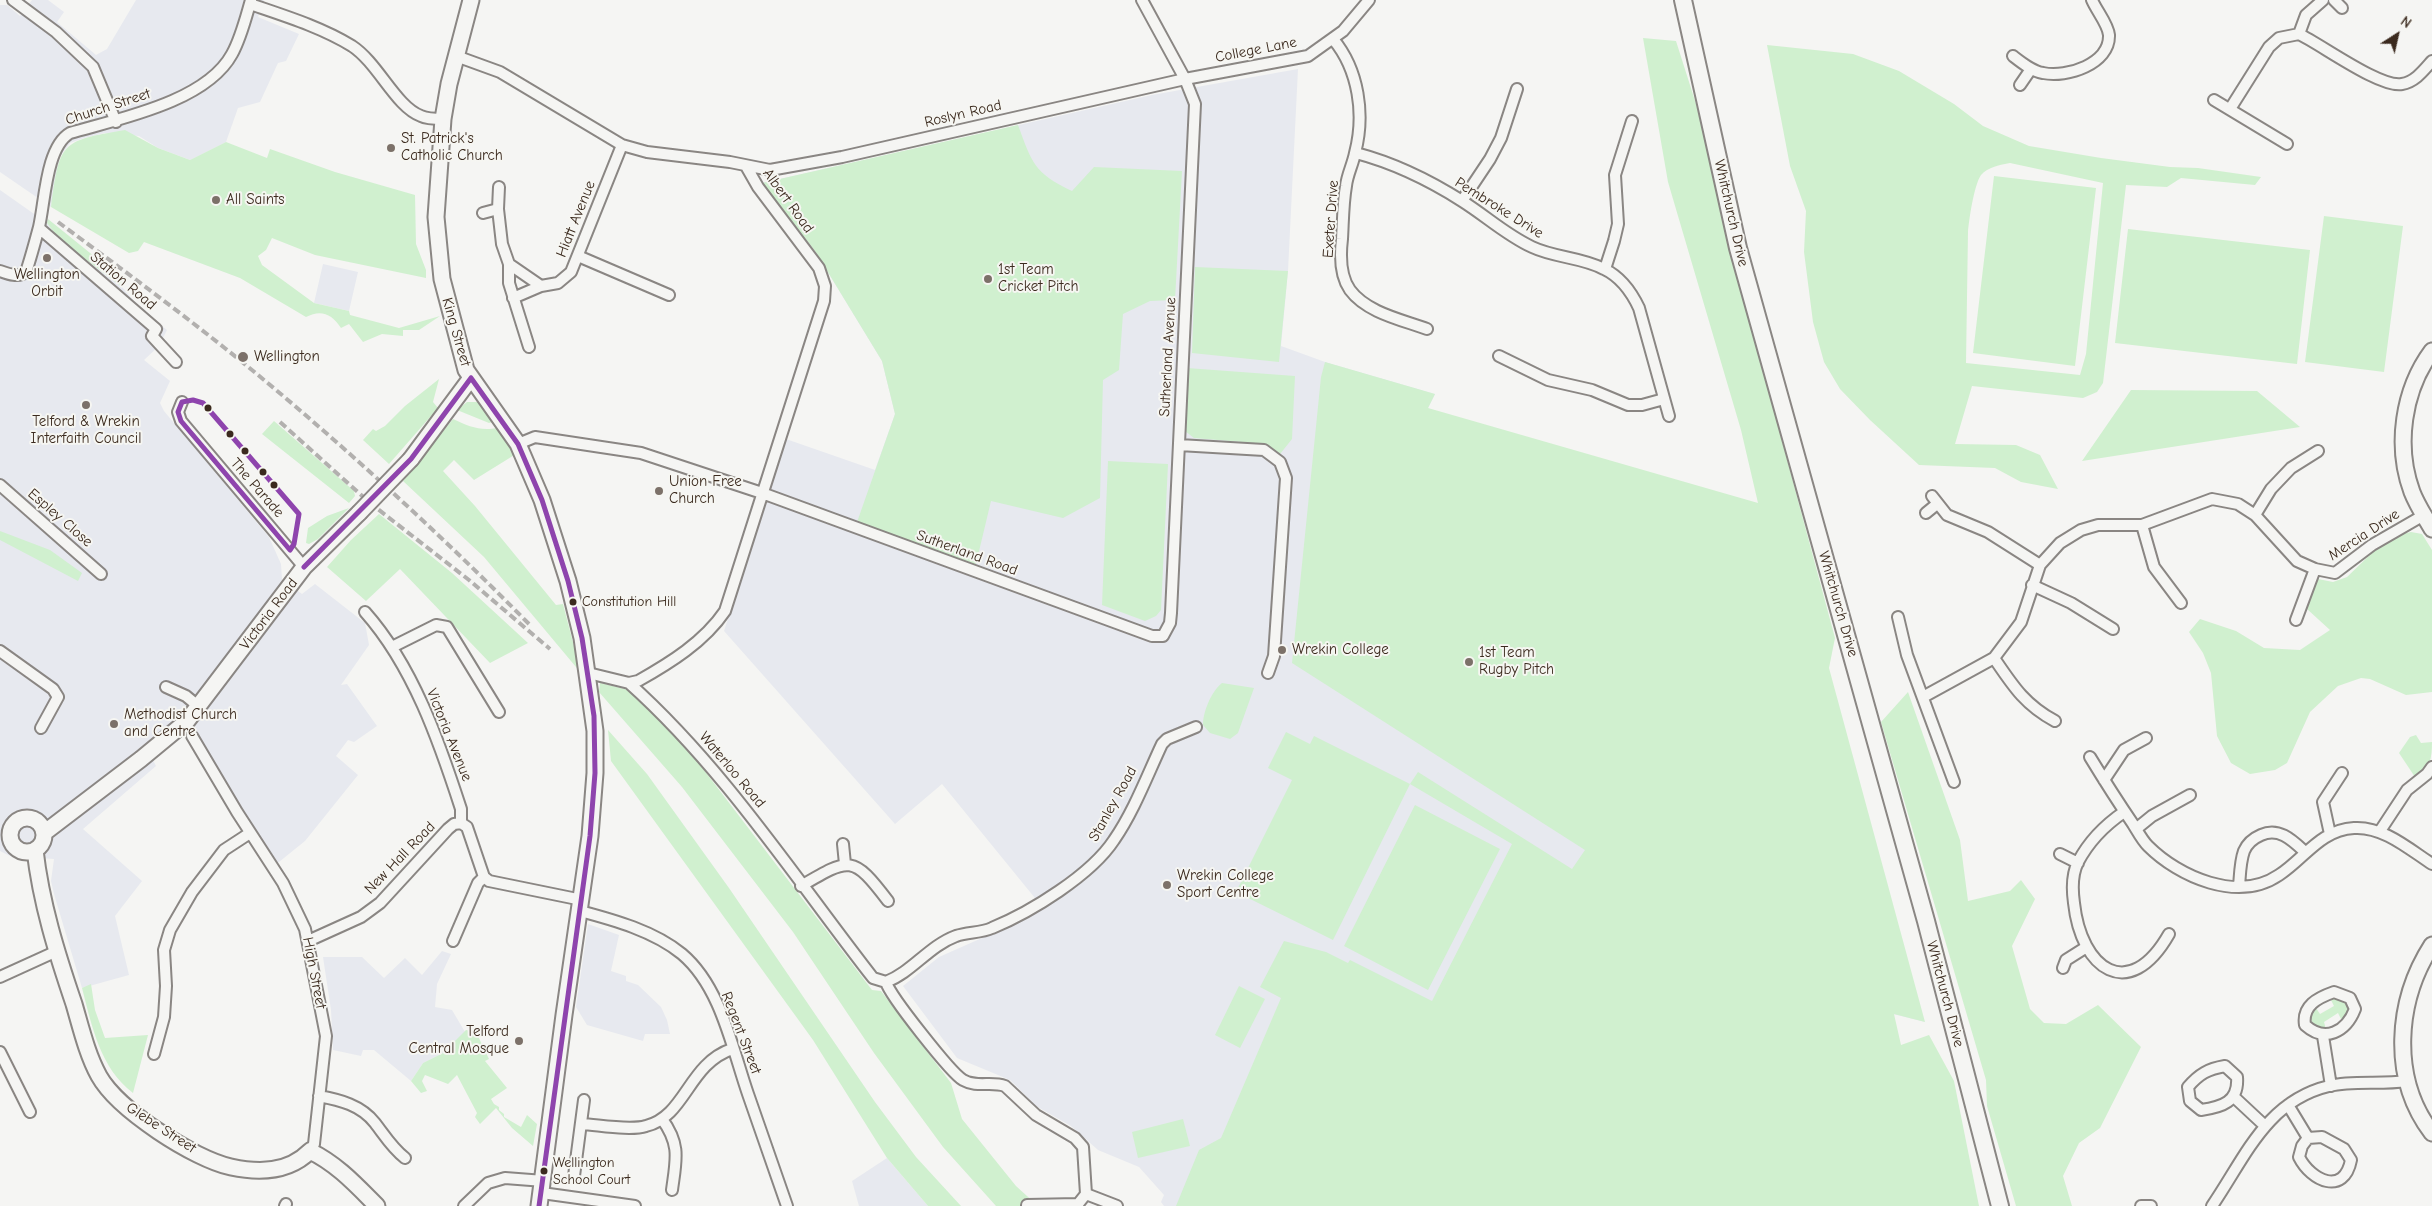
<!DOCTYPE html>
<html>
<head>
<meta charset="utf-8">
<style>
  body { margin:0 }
  #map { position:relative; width:2432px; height:1206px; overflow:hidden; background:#f5f5f3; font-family:"Comic Neue",sans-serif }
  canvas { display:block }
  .north { position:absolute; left:2372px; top:10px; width:50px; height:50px; -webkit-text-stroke:4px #f6f6f2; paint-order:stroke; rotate:35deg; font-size:14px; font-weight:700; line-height:20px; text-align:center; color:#3b2a1e }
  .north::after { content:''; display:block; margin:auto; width:18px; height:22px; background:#3b2a1e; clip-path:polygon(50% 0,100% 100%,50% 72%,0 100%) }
</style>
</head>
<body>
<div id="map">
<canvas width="2432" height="1206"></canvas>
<div class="north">N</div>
</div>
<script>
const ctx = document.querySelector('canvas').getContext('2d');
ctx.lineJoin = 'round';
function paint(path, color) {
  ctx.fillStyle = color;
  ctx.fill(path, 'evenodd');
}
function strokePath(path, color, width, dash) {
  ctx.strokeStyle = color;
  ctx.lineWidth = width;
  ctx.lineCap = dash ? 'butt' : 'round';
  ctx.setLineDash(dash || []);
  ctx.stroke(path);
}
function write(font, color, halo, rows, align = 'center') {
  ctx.font = font + ' "Comic Neue",sans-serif';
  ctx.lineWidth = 4;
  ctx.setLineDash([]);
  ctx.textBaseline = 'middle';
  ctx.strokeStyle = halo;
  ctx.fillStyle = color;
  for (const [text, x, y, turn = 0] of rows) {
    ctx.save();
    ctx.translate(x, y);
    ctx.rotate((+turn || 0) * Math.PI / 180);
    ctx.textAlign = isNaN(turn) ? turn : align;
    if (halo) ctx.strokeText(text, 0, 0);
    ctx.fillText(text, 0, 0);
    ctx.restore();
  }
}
paint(new Path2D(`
  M 32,0 L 48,0 L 64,12 L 57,22 L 96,55 L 107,49 L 136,0 L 264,0 L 258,17 L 299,34 L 286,61 L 278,63 L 260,102 L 238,108 L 226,142 L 190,160 L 158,148 L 139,136 L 105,133 L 84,138 L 70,143 L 60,157 L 51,207 L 0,172 L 0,5 L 7,5 L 20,16 Z
  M 1298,69 L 1288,271 L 1281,346 L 1325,362 L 1435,394 L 1428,408 L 1925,1022 L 1893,1014 L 1402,1206 L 1164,1206 L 1161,1202 L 1164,1195 L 1139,1167 L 1098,1150 L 1071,1126 L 1036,1106 L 1010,1080 L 957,1058 L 903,986 L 939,957 L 991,934 L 1039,903 L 942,784 L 895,824 L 724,631 L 786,439 L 875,470 L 895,414 L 882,361 L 815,251 L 762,183 L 1152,95 Z
  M 0,190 L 47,223 L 59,239 L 122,287 L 140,308 L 167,330 L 159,346 L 144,360 L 170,381 L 160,403 L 164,411 L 269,537 L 281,564 L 282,579 L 302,594 L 315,584 L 365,623 L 369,645 L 341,685 L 347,684 L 377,726 L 354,742 L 348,740 L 336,756 L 358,775 L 305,841 L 274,866 L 196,734 L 186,731 L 153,760 L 156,766 L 83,829 L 142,881 L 115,916 L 129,975 L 82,988 L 54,894 L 51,881 L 54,859 L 10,856 L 0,851 Z
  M 323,264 L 358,272 L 349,311 L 314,303 Z
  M 588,924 L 619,935 L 611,971 L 626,976 L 626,981 L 638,985 L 661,1007 L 667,1020 L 670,1034 L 645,1034 L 643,1041 L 587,1025 L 576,1007 Z
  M 442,951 L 451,954 L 437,984 L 435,1007 L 452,1010 L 465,1032 L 443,1053 L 423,1063 L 411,1081 L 374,1050 L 363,1050 L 361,1056 L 333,1050 L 331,1010 L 323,957 L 362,957 L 384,978 L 405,958 L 422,975 Z
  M 887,1158 L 928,1206 L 859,1206 L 852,1181 Z`), '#e7e9ef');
paint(new Path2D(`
  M 1643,38 L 1676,41 L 1696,104 L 1760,359 L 1835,638 L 1829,668 L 1925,1022 L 1894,1014 L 1901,1045 L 1929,1035 L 1954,1081 L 1979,1206 L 1176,1206 L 1199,1150 L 1221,1138 L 1281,998 L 1260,987 L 1284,941 L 1326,952 L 1348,963 L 1350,960 L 1432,1001 L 1512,844 L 1410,784 L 1333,940 L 1236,892 L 1292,780 L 1268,768 L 1286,732 L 1310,744 L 1314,736 L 1410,784 L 1418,772 L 1572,869 L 1585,850 L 1292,663 L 1321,377 L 1325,362 L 1435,394 L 1428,408 L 1758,503 L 1741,430 L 1668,182 Z
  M 1767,45 L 1853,54 L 1899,71 L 1954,104 L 1983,126 L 2029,146 L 2101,158 L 2170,167 L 2198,168 L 2261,177 L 2255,185 L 2181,178 L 2167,187 L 2126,185 L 2103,383 L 2097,392 L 2083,398 L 1972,386 L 1955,444 L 2016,445 L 2040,455 L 2058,489 L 2021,482 L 1995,468 L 1919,465 L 1870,420 L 1840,389 L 1824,362 L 1813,322 L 1804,252 L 1806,211 L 1790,166 ZM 2010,163 L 2103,183 L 2086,354 L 2080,375 L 1966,363 L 1968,232 C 1969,220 1974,185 1981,175 C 1988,167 2000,165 2010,163 Z
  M 1018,125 C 1032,163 1034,173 1072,191 L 1094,167 L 1182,171 L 1175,300 L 1150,301 L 1123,314 L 1119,370 L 1103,380 L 1100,498 L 1063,518 L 991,501 L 975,568 L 856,525 L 895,414 L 882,361 L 815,251 L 762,183 Z
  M 125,130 L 158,148 L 190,160 L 226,142 L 267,158 L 270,149 L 335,172 L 415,195 L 416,244 L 426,270 L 426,278 L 315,255 L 272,238 L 266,250 L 258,256 L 262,265 L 314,303 L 349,311 L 350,315 L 399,328 L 440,316 L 419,330 L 403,330 L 403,336 L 382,334 L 363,342 L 349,324 L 341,328 C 332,314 321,309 306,317 L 240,278 L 144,242 L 138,251 L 129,253 L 51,207 C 60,142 60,141 125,130 Z
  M 1994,176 L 2096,188 L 2075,366 L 1973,353 Z
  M 2324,216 L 2403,226 L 2384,372 L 2305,362 Z
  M 48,219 L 126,282 L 122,287 L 59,239 L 47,223 Z
  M 2128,229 L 2310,250 L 2297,364 L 2115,343 Z
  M 1195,267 L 1288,271 L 1279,362 L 1192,353 Z
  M 1187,368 L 1295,376 L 1292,439 L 1280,454 L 1266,444 L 1194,438 L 1185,431 Z
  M 439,379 L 433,402 L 438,408 L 389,464 L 363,440 L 373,429 L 376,431 L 385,426 L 405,406 Z
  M 2131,390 L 2257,391 L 2300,427 L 2082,461 Z
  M 467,402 L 480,402 L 496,421 L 489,423 L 457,410 Z
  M 453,419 C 470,427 482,432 501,427 L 516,454 L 474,480 L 454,460 L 443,471 L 475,506 L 556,605 L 563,604 L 581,673 L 484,557 L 403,481 Z
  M 274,421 L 354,491 L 355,496 L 349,503 L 262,434 Z
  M 1108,461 L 1168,464 L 1161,610 L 1156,616 L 1145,621 L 1102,605 Z
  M 349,508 L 318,539 L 309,544 L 306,543 L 308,528 L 327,516 Z
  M 379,514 L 452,573 L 528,643 L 490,663 L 400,569 L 366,601 L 327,567 L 351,540 Z
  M 0,531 L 50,550 L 82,573 L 78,581 L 0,540 Z
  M 2411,532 L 2422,534 L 2432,550 L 2432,692 L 2406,695 L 2370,679 L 2361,678 L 2338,686 L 2310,712 L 2287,763 L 2275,770 L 2250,774 L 2231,763 L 2217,736 L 2211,673 L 2203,653 L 2189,632 L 2200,619 L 2236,631 L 2264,648 L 2300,650 L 2330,630 L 2307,609 L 2318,579 L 2333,582 L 2347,577 L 2376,549 L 2402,534 Z
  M 600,683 L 629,690 L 678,736 L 872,990 L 881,991 L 951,1083 L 962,1119 L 1016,1186 L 1038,1206 L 996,1206 L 943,1147 L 874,1053 L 793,932 L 682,787 L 599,692 Z
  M 1222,683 L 1254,688 L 1238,733 L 1230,739 L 1210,733 L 1203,725 C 1203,712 1211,692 1222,683 Z
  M 1908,692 L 1960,840 L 1968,901 L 2010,891 L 2021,880 L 2035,899 L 2012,946 L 2030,1009 L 2044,1023 L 2066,1024 L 2098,1005 L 2141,1047 L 2100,1128 L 2079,1143 L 2063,1176 L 2072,1206 L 2016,1206 L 1987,1106 L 1986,1080 L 1881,722 Z
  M 608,730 L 647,774 L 729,888 L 875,1102 L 916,1157 L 961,1206 L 928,1206 L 887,1158 L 813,1040 L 611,761 Z
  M 2416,735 L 2421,743 L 2432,742 C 2432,758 2430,768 2418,779 L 2415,777 L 2399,753 L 2410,737 Z
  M 1415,805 L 1500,849 L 1428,990 L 1344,946 Z
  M 91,984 L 95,1010 L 105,1038 L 148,1035 L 133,1093 C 100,1068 92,1026 82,988 Z
  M 1239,986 L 1265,999 L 1240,1048 L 1215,1035 Z
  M 2336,998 L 2344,1000 L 2349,1008 L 2342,1021 L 2338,1013 L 2324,1022 L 2326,1029 L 2322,1030 C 2312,1024 2309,1022 2313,1010 L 2316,1008 L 2320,1014 L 2334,1006 L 2331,1000 Z
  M 466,1030 L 476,1032 L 489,1059 L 485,1061 L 507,1088 L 491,1099 L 494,1104 L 499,1107 L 499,1110 L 504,1114 L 504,1117 L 521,1127 L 527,1115 L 537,1124 L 533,1146 L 512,1128 L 496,1108 L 480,1124 L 475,1117 L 477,1113 L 457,1075 L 448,1084 L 425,1075 L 422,1081 L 427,1091 L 421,1093 L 411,1081 L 423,1063 L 443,1053 Z
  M 1183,1119 L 1190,1146 L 1138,1158 L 1132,1132 Z`), '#d0f0cf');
const street = new Path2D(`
  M 13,0 L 56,32 L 93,67 L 116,122
  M 2334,0 L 2342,8
  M 250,4 C 285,16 321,27 352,46 C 378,63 396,107 421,116 C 427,119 436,119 443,119
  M 2299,34 L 2306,15 L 2323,0
  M 1333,39 C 1359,70 1365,115 1355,153 C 1353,164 1347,175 1346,186 C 1343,203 1343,222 1342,239 C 1340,256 1340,276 1350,290 C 1367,313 1403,320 1427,329
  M 456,56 L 500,72 L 622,145 L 647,152 L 730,162 L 770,170 L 842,157 L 1185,79 L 1308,56 L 1343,31 L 1369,0
  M 2013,56 C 2022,63 2032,71 2043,73 C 2067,78 2110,64 2109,35 C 2108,24 2096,10 2092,0
  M 2020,85 L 2031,69
  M 2214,100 L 2287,144
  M 2230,109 L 2269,47 L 2279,38 L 2299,34 C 2322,45 2380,88 2402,84 C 2415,82 2424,70 2432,61
  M 1356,153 C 1394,163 1429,180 1462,201 C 1486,216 1506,235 1532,247 C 1555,258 1582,257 1604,269 C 1621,277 1631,291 1639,308 L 1669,416
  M 499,187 L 498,209 L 502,244 L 509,264 L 509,283 L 529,347
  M 1462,201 L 1490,159 L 1501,138 L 1517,89
  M 483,213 L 498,209
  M 39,228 L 156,329 L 152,336 L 176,362
  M 578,256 L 669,295
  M 509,264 L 541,286
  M 1605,269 L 1614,241 L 1618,224 L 1615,175 L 1632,121
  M 0,271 C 8,274 19,278 26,272 C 31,257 35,242 39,227 C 45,201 46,147 70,133 C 118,119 206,102 232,54 C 241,38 246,17 251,0
  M 513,298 L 541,286 L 558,283 L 571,272 L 622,145
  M 1499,356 L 1548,380 L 1592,390 L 1628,405 L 1642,405 L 1664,399
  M 182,402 L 178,412 L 181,421 L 304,567
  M 518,444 L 535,437 L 641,453 L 762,493 L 1152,636 L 1163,636 L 1170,623 L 1171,613 L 1195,104 L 1185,79 L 1142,0
  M 1179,445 L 1264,450 L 1280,462 L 1286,478 L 1274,656 L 1268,673
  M 0,485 L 101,574
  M 1932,496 L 1947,515 L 1988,532 L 2040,565
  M 1926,513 L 1937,504
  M 2255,515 L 2271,489 L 2291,468 L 2318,451
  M 2142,525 L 2154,567 L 2181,603
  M 2032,585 L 2071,603 L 2113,629
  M 365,612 C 413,666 439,741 461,809 L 461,823
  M 1898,617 L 1907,655 L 1954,782
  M 2296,620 L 2315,569
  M 392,647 L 436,625 L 447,627 L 499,712
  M 0,651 L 53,689 L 58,697 L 41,728
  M 1994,658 C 2013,686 2025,705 2055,721
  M 588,673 L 629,683 L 638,681 C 670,663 704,642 725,611 L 824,301 L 825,286 L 819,268 L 758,187 L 746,166
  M 629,683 C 724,768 795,878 873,978 L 886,982 C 912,972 929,946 956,936 C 968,932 981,933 992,928 C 1031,912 1091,875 1114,840 C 1134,811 1147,776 1162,744 L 1167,739 L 1196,727
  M 166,687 L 186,696 L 198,706
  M 1923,697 L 1994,658 L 2021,622 L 2040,565 L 2060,543 L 2081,530 L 2098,525 L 2142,525 L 2212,499 L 2238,504 L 2255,515 L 2297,561 L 2315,569 L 2335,573 L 2372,545 L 2424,515
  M 192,736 L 237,812 L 283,883 L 305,929 L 326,1036 L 314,1144 L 310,1151
  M 2090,757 C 2104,780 2118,802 2133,824 C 2138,832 2142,840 2148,846 C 2179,877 2238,903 2279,875 C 2305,858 2320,830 2354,828 C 2383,826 2409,849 2432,864
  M 2104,780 L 2124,750 L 2146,738
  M 2124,812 C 2105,825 2089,841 2078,862 C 2072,874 2072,889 2074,903 C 2081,969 2129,1004 2169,934
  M 461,823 L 467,827 L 484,877 L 489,881 L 582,900
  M 2136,829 L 2152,816 L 2190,795
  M 2380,831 L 2407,790 L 2427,774 L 2432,767
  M 2330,834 L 2323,802 L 2342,773
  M 843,844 L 845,864
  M 2060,854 L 2078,863
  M 801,886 C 850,857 853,855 888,901
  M 2239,887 C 2240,875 2240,862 2244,851 C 2247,844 2254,838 2261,835 C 2279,827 2292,840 2305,852
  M 580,911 C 614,920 654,931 682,954 C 721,987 732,1048 748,1094 C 761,1131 774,1169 787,1206
  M 308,941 L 361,917 L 380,903 L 448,829 L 454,824 L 461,823
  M 453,941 L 478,883 L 484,877
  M 2063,968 L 2066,960 L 2085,948
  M 0,977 L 57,951
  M 886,982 C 890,996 951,1073 963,1080 C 977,1088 991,1081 1005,1086 L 1036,1115 L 1075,1138 L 1083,1147 L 1086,1194 L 1078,1204 L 1027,1205
  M 2334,992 L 2350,998 L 2355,1009 C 2346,1032 2325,1043 2305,1025 C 2302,1006 2317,998 2334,992 Z
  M 2323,1036 L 2331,1086
  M 0,1052 L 30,1112
  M 154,1054 L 164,1017 L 166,986 L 164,950 L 170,930 L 192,892 L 224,850 L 250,833
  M 2225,1066 L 2237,1077 C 2239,1102 2222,1107 2201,1110 L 2190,1101 L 2188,1087 C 2199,1074 2208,1069 2225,1066 Z
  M 319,1096 C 340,1100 361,1105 375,1123 C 385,1136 392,1148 405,1158
  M 2234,1097 L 2264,1125
  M 2288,1105 L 2308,1138
  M 662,1119 C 681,1145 676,1160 672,1190
  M 582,1124 C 599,1125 630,1131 646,1126 C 686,1116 688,1064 732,1049
  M 2322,1137 L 2344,1149 L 2351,1160 C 2344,1196 2311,1181 2299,1157 L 2302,1146 L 2308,1138 Z
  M 574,1176 L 584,1100
  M 542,1193 L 635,1206
  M 1086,1194 L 1117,1206
  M 285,1206 L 286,1204
  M 464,1206 L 488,1183 L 505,1178 L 544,1181
  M 2141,1206 L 2151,1206
  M 2212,1206 C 2245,1158 2266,1101 2329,1086 C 2354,1080 2381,1085 2406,1081`);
const secondary = new Path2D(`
  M 471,0 L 449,84 L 443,119 L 436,217 L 442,279 L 466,370 L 518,444 L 542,500 L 568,581 L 582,638 L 595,731 L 595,773 L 590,836 L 564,1015 L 539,1206
  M 2432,351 C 2403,390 2395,446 2412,492 C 2417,505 2425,517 2432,529
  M 411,459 L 471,378
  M10 835a17 17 0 1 1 34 0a17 17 0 1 1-34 0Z
  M 44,833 L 141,759 L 187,721 L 304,567 L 359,513
  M 35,850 C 41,903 57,954 74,1004 C 81,1028 87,1054 99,1076 C 118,1110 194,1159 231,1167 C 259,1173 288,1173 310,1151 C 337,1164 356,1185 377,1206
  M 2432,945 C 2396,1001 2390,1078 2432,1133`);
const primary = new Path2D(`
  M 1683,0 L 1738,248 L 1926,921 L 2000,1206`);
strokePath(street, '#8a8683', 14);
strokePath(secondary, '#8a8683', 19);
strokePath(primary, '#8a8683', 20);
strokePath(street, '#f5f5f3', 10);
strokePath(secondary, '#f5f5f3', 15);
strokePath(primary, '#f5f5f3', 16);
strokePath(new Path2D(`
  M 58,222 C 134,278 210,334 282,395 C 368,468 450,544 529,624
  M 280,422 L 370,503 L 469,580 L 550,649`), '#b2b0ae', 4, [8, 4]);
const secondaryBridge = new Path2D(`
  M 359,513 L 411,459`);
strokePath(secondaryBridge, '#8a8683', 19, []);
strokePath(secondaryBridge, '#f5f5f3', 15);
strokePath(new Path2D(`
  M 471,378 L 518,444 L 542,500 L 568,581 L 582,638 L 594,716 L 595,773 L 590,836 L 539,1206
  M 193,400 L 203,403 L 299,514 L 294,544 L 290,550 L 181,421 L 178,412 L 182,402 Z
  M 304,567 L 411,459 L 471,378`), '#8e44ad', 5);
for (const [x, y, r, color] of [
  [391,148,5,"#7c7169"],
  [216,200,5,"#7c7169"],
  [47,258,5,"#7c7169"],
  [988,279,5,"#7c7169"],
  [243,357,6,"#7c7169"],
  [86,405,5,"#7c7169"],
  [208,408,4.5,"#3b2a1e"],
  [230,434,4.5,"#3b2a1e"],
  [245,451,4.5,"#3b2a1e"],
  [263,472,4.5,"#3b2a1e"],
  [274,485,4.5,"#3b2a1e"],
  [659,491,5,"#7c7169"],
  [573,602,4.5,"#3b2a1e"],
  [1282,650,5,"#7c7169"],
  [1469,662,5,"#7c7169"],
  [114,724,5,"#7c7169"],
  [1167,885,5,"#7c7169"],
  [519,1041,5,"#7c7169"],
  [544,1171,4.5,"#3b2a1e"]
]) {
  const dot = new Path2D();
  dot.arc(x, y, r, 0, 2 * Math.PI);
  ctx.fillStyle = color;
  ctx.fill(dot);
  strokePath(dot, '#f6f6f2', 2);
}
write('14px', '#3b2a1e', '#f6f6f2', [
  ["Constitution Hill",582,602],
  ["Wellington",553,1163],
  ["School Court",553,1180]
], 'left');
write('15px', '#3b2a1e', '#f6f6f2', [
  ["College Lane",1256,50,-11],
  ["Church Street",108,107,-18],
  ["Roslyn Road",963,114,-13],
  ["Albert Road",788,201,54],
  ["Pembroke Drive",1499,208,32],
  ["Whitchurch Drive",1731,213,77],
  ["Hiatt Avenue",576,219,-68],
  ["Exeter Drive",1331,219,-86],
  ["Station Road",123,281,40],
  ["King Street",456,332,74],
  ["Sutherland Avenue",1168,357,-87],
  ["The Parade",257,488,49],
  ["Espley Close",60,518,41],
  ["Mercia Drive",2364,535,-33],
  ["Sutherland Road",967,553,20],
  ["Whitchurch Drive",1838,604,74],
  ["Victoria Road",269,614,-53],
  ["Victoria Avenue",449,735,68],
  ["Waterloo Road",732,770,50],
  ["Stanley Road",1113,804,-61],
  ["New Hall Road",400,858,-46],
  ["High Street",314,973,79],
  ["Whitchurch Drive",1945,994,75],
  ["Regent Street",741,1033,69],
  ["Glebe Street",161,1128,33]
]);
write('15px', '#3b2a1e', '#f6f6f2', [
  ["St. Patrick's",401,139],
  ["Catholic Church",401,156],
  ["All Saints",226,200],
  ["1st Team",998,270],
  ["Cricket Pitch",998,287],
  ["Wellington",47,275,"center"],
  ["Orbit",47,292,"center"],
  ["Wellington",254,357],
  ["Telford & Wrekin",86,422,"center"],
  ["Interfaith Council",86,439,"center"],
  ["Union Free",669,482],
  ["Church",669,499],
  ["Wrekin College",1292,650],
  ["1st Team",1479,653],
  ["Rugby Pitch",1479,670],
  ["Methodist Church",124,715],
  ["and Centre",124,732],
  ["Wrekin College",1177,876],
  ["Sport Centre",1177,893],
  ["Telford",509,1032,"right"],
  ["Central Mosque",509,1049,"right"]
], 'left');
</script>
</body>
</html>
